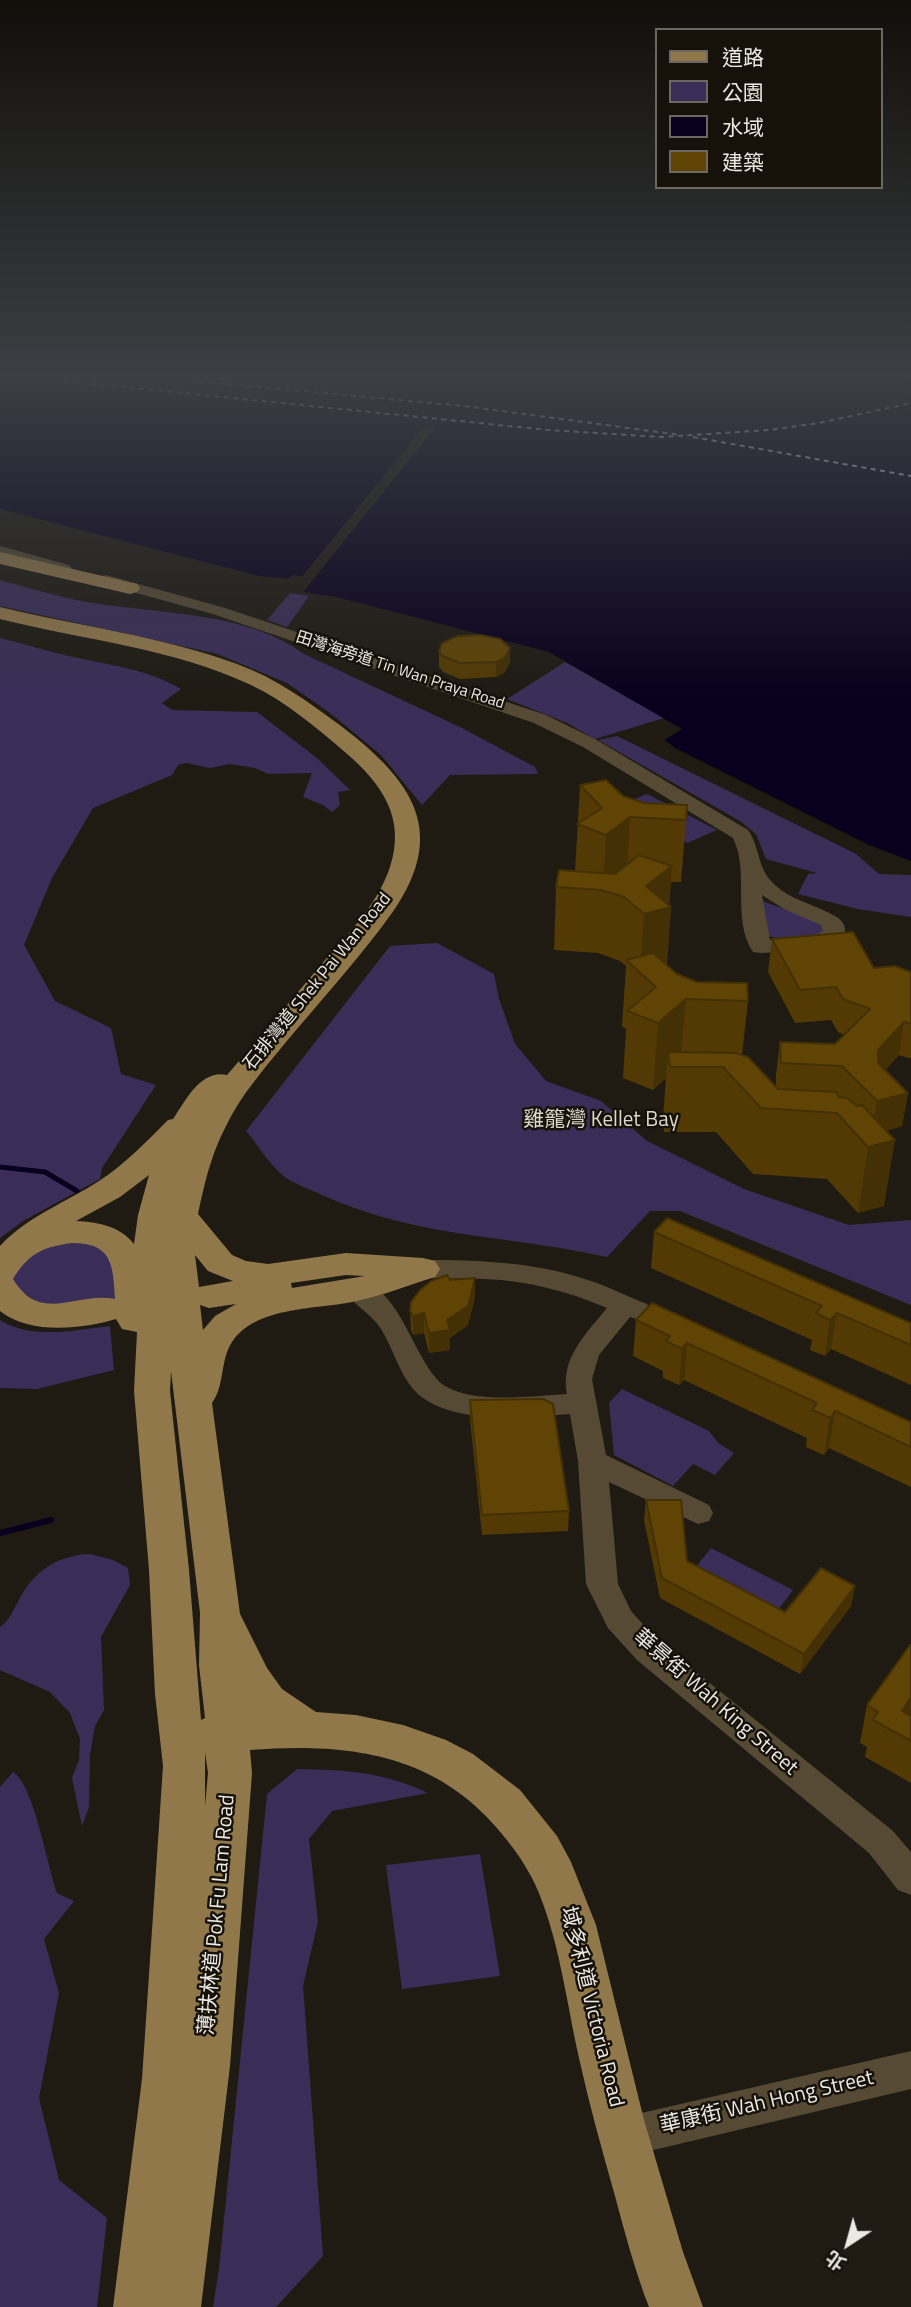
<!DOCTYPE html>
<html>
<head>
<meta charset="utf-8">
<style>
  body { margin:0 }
  #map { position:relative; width:911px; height:2307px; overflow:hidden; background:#1f1b13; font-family:"Titillium Web","Noto Sans TC",sans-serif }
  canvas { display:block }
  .legend { position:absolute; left:655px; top:28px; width:228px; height:161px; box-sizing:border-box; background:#16120a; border:2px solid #6c6861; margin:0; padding:9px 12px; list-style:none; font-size:21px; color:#ece8e3 }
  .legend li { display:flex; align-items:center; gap:14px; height:35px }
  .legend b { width:35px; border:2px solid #6c6861 }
  .north { position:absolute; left:813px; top:2209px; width:70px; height:70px; -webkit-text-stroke:5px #16120a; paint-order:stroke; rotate:216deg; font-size:19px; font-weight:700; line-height:28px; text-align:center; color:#ece8e3 }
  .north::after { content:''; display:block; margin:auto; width:24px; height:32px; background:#ece8e3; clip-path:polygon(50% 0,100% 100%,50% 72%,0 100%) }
</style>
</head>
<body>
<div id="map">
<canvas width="911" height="2307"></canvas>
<ul class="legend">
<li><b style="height:9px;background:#91784b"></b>道路</li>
<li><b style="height:19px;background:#3a2e58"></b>公園</li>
<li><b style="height:19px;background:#08001d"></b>水域</li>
<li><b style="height:19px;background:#604405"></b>建築</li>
</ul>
<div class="north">北</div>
</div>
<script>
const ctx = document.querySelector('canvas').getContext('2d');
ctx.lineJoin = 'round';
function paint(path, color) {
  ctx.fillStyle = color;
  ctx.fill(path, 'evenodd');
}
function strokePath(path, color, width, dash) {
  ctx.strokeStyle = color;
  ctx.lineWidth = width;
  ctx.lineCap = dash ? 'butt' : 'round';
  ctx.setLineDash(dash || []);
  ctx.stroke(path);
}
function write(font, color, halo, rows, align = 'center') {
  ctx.font = font + ' "Titillium Web","Noto Sans TC",sans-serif';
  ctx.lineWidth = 5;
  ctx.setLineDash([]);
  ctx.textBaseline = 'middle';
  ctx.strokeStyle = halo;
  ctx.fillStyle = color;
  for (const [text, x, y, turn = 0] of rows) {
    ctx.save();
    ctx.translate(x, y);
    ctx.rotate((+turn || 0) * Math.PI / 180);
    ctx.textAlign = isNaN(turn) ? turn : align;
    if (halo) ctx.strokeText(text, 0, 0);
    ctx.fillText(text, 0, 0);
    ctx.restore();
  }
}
paint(new Path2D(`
  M 0,580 C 33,589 65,599 99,604 C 166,614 248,613 304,654 L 462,728 L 535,767 L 538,774 L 450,775 L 422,805 L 381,755 L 330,713 L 287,683 L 218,654 L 0,606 Z
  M 290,593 L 309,596 L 287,627 L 267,620 Z
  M 0,638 C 26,644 52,653 78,658 C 115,666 149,670 181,689 L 162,703 L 172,710 L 257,712 L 317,758 L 350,790 L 338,792 L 340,805 L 332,812 L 323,805 L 303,797 L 312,773 L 268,774 L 255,768 L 230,764 L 210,768 L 186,763 L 178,765 L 172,775 L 93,808 L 52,878 L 24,945 L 55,1001 L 111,1028 L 121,1074 L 156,1085 L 102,1168 L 100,1179 L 23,1221 L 0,1238 Z
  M 565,662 L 664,718 L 595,739 L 567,723 L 507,699 Z
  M 617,736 L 856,854 L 879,874 L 911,875 L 911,917 L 858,909 L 798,894 L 808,874 L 817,873 L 766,859 L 756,834 L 740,821 L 598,740 Z
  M 647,794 L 717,830 L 687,843 L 618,806 Z
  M 762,901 L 818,921 L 824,931 C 811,940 783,941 769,936 Z
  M 437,943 L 494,974 L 499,999 L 515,1044 L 546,1081 L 601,1101 L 647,1141 L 744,1189 L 849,1225 L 911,1220 L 911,1305 L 680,1211 L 650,1211 L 607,1257 C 509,1235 416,1238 322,1195 C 311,1190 298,1185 288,1179 C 272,1169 258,1145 246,1131 L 390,946 Z
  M 56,1241 L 89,1241 L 112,1254 L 123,1300 L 48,1309 L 13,1286 C 12,1260 36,1253 56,1241 Z
  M 0,1320 C 31,1340 76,1330 110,1326 L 114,1370 L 37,1389 L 0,1388 Z
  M 622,1389 L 709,1431 L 718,1443 L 734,1453 L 715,1475 L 693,1464 L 673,1486 L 614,1455 L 609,1403 Z
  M 711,1548 L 793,1590 L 769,1622 L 686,1579 Z
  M 90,1554 L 113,1560 L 128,1568 L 130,1585 L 101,1637 L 104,1710 L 95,1726 L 90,1755 L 89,1807 L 82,1826 L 72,1778 L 79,1760 L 80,1739 L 70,1713 L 50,1692 L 0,1670 L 0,1627 C 10,1620 13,1610 19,1600 C 33,1571 59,1555 90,1554 Z
  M 297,1769 C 347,1770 383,1772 428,1793 L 332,1811 L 309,1839 L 318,1922 L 303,1986 L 323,2256 L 276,2307 L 213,2307 L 219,2269 L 267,1794 Z
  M 13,1772 C 34,1785 47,1865 57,1893 L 74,1901 L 44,1939 L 59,1993 L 39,2098 L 59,2180 L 107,2218 L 97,2307 L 0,2307 L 0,1787 Z
  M 480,1854 L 500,1976 L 402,1989 L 386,1865 Z`), '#3a2e58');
paint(new Path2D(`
  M 0,376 L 442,376 L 469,380 L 556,376 L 911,376 L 911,861 L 869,845 L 675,748 L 665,740 L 682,729 L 549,652 L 336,597 L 303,592 L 433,427 L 424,427 L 303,576 L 292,575 L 288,579 L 259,576 L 0,509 Z`), '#08001d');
paint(new Path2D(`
  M 429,426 L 434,429 L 303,592 L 300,592 L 428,429 L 305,578 L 300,579 L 424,427 Z`), '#1f1b13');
strokePath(new Path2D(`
  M 0,1167 L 45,1172 L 77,1191`), '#08001d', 5);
strokePath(new Path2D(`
  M 0,1533 L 51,1520`), '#08001d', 6);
strokePath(new Path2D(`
  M 16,376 L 548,430 L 661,437 L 769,430 L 819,423 L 911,403
  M 143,376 L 464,406 L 681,435
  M 693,437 L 911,476`), '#dbd4f4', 2, [5, 4.5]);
paint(new Path2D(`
  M 0,546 L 69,565 L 72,568 L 64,573 L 0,556 Z
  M 106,575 L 225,608 L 546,715 L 595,739 L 748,830 C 760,847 757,867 772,882 C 789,900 812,903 833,915 C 840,918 845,923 845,931 C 842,951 778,952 761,953 L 753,952 C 731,919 750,872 733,838 L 583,747 L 534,723 L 213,614 L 100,583 L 98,580 L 100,577 ZM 762,895 L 784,909 L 821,925 L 823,931 L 815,935 L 770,940 Z
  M 423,1260 C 480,1260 537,1262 591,1281 C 610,1287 628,1297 647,1304 L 650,1310 L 647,1316 L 637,1319 L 630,1317 L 599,1355 L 592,1379 L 606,1455 L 709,1505 L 713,1513 L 709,1521 L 698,1524 L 609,1482 L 618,1584 L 631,1611 L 659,1642 L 893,1831 L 911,1852 L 911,1895 L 898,1890 L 869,1853 L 637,1660 L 608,1628 L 586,1584 L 578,1461 L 570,1414 C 526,1417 447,1426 414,1390 C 399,1373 393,1348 381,1329 C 371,1313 353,1305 344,1290 L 348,1284 C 398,1270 413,1366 445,1386 C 474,1404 533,1396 567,1394 C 560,1358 586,1334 607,1308 C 567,1291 529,1281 485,1279 C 462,1277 436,1281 414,1275 L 410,1269 L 414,1263 Z
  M 911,2051 L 911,2089 L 624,2157 L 610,2151 L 604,2137 L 610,2123 L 624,2117 Z`), '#564a35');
paint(new Path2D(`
  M 0,552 L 137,584 L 140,588 L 137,592 L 130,594 L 0,564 Z
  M 0,607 C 78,626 161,636 237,664 C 276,678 307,701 341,726 C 421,787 451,840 381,928 C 351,967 318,1004 286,1042 C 264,1069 240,1096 225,1128 C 211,1155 204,1185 198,1214 L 232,1255 L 246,1261 L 268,1264 L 346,1253 L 423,1258 L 435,1261 L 440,1269 L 435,1277 C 409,1285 384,1295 357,1301 C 318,1310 257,1305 232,1342 C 220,1360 225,1385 212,1403 L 240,1614 L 267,1668 L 282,1689 L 316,1712 L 356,1715 L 403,1725 L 446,1740 L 473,1754 L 520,1790 L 557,1836 L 571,1862 L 596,1925 L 644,2120 L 683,2252 L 703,2307 L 649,2307 C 635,2271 625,2233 615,2196 C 602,2150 589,2104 579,2058 C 566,2000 559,1937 535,1884 C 525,1863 511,1844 496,1827 C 431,1752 344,1743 250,1750 L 252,1773 L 230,2066 L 201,2307 L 113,2307 L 142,2079 L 163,1766 L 155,1694 L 149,1570 L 134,1391 L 137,1332 L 122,1329 L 116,1319 C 82,1329 30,1335 0,1311 L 0,1246 C 28,1216 65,1203 99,1181 C 125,1164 146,1142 168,1120 L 173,1119 C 186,1100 201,1069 227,1075 C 258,1039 289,1003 320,966 C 346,936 377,906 390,867 C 406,818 382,784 346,753 C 317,728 285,701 251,685 C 173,648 83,640 0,619 ZM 149,1175 L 138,1215 L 134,1244 C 120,1226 98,1222 76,1221 L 120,1197 ZM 72,1243 C 112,1243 113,1264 115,1299 C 76,1291 41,1325 13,1279 C 28,1254 42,1247 72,1243 ZM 195,1255 L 208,1271 L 233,1281 L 199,1287 ZM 346,1275 L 365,1276 L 292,1288 L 291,1283 ZM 236,1304 L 215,1316 L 203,1330 L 200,1305 L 209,1308 ZM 171,1371 L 200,1613 L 199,1665 L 205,1718 L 201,1720 L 189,1570 L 170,1391 ZM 205,1752 L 208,1773 L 205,1806 Z`), '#91784b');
paint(new Path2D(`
  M 510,648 L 510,663 L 504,673 L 496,677 L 460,679 L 443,672 L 439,667 L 439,652 Z
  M 580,785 L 623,796 L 686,820 L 681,882 L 671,882 L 669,905 L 671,907 L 667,964 L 677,974 L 748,1001 L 742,1055 L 776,1087 L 776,1075 L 780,1042 L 835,1044 L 845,1035 L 838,1032 L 831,1020 L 795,1023 L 768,972 L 772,939 L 874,968 L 911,972 L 911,1058 L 908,1058 L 899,1055 L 885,1070 L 908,1093 L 902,1126 L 886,1131 L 884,1206 L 858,1213 L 827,1179 L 753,1174 L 716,1132 L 664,1132 L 663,1117 L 666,1078 L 653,1090 L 623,1078 L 626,1029 L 622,1026 L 626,966 L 620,961 L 598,953 L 554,950 L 556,887 L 575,872 Z
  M 654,1232 L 911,1323 L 911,1385 L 831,1349 L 825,1356 L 810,1350 L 812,1340 L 651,1268 Z
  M 450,1280 L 475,1297 L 468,1325 L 450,1338 L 450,1350 L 429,1353 L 424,1333 L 413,1335 L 411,1331 L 410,1311 Z
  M 636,1320 L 911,1422 L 911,1487 L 829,1448 L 824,1455 L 806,1447 L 807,1438 L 684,1380 L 679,1385 L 663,1378 L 663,1371 L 633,1356 Z
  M 470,1400 L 569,1511 L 568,1531 L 482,1535 L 470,1419 Z
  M 646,1500 L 687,1561 L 785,1612 L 855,1586 L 851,1606 L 800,1674 L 660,1598 L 644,1520 Z
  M 911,1646 L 911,1783 L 865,1757 L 867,1747 L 860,1743 L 867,1705 Z`), '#533a04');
paint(new Path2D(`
  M 510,648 L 510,663 L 504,673 L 496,677 L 496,662 Z
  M 630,817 L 627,879 L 603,890 L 606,835 Z
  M 672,866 L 669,907 L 671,907 L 666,971 L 640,973 L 646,886 Z
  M 686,999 L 680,1065 L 668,1052 L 666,1078 L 653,1090 L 658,1023 Z
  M 904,1022 L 899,1055 L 873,1083 L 878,1050 Z
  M 908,1093 L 902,1126 L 871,1135 L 877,1101 Z
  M 895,1140 L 884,1206 L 858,1213 L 868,1147 Z
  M 475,1278 L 475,1297 L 468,1325 L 450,1338 L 450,1350 L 429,1353 L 429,1333 L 447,1320 Z
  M 424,1313 L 424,1333 L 413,1335 L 413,1316 Z
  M 837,1313 L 831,1349 L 825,1356 L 830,1320 Z
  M 687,1343 L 684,1380 L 679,1385 L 682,1349 Z
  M 835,1411 L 829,1448 L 824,1455 L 830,1418 Z
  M 855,1586 L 851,1606 L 800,1674 L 804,1654 Z
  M 911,1697 L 911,1722 L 902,1711 Z`), '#433004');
const building = new Path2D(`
  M 480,635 L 500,639 L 510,648 L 505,658 L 496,662 L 460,663 L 443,656 L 439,652 L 442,643 L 458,636 Z
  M 606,780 L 623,796 L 644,803 L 687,805 L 686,820 L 630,817 L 606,835 L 577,824 L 602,808 L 580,785 Z
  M 639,855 L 672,866 L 646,886 L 671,907 L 644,914 L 624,897 L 601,890 L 556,887 L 559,870 L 615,874 Z
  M 853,932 L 874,968 L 895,966 L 911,972 L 911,1024 L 904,1022 L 878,1050 L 878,1063 L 908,1093 L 877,1101 L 842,1066 L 781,1063 L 780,1042 L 835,1044 L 870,1009 L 843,999 L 836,987 L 800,990 L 772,939 Z
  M 653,953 L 677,974 L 697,982 L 747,983 L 748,1001 L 686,999 L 658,1023 L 627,1011 L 656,987 L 626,960 Z
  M 668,1052 L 736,1053 L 748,1057 L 778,1089 L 837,1092 L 838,1097 L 847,1098 L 857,1106 L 862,1105 L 895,1140 L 868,1147 L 837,1113 L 761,1108 L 723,1067 L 670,1067 Z
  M 667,1218 L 911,1323 L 911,1345 L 837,1313 L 830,1320 L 816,1313 L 822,1306 L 654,1232 Z
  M 447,1275 L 450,1280 L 475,1278 L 468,1306 L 447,1320 L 450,1330 L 429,1333 L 424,1313 L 413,1316 L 410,1311 L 411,1302 L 420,1290 L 431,1281 Z
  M 652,1303 L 911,1422 L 911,1447 L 835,1411 L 830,1418 L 812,1410 L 817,1403 L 687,1343 L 682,1349 L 666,1341 L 670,1336 L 636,1320 Z
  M 543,1399 L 553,1404 L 569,1511 L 482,1515 L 470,1400 Z
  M 646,1500 L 681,1500 L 687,1561 L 785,1612 L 821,1568 L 855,1586 L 804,1654 L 662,1578 Z
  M 910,1645 L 911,1646 L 911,1697 L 902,1711 L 911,1716 L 911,1741 L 873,1720 L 878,1712 L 867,1705 Z`);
paint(building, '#604405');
strokePath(building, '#433004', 2);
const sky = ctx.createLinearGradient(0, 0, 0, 699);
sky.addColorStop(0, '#110f0a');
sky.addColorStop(0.54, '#3c3f44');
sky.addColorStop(1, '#3c3f4400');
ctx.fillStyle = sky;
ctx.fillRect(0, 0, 911, 699);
write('16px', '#ece8e3', '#16120a', [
  ["田灣海旁道 Tin Wan Praya Road",400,671,18]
]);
write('18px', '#ece8e3', '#16120a', [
  ["石排灣道 Shek Pai Wan Road",318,982,-51]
]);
write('21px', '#ddd7cc', '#16120a', [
  ["雞籠灣 Kellet Bay",601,1121]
]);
write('21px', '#ece8e3', '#16120a', [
  ["華景街 Wah King Street",715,1703,41],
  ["薄扶林道 Pok Fu Lam Road",218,1915,-85],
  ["域多利道 Victoria Road",591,2007,76],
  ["華康街 Wah Hong Street",767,2103,-13]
]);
</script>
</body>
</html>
